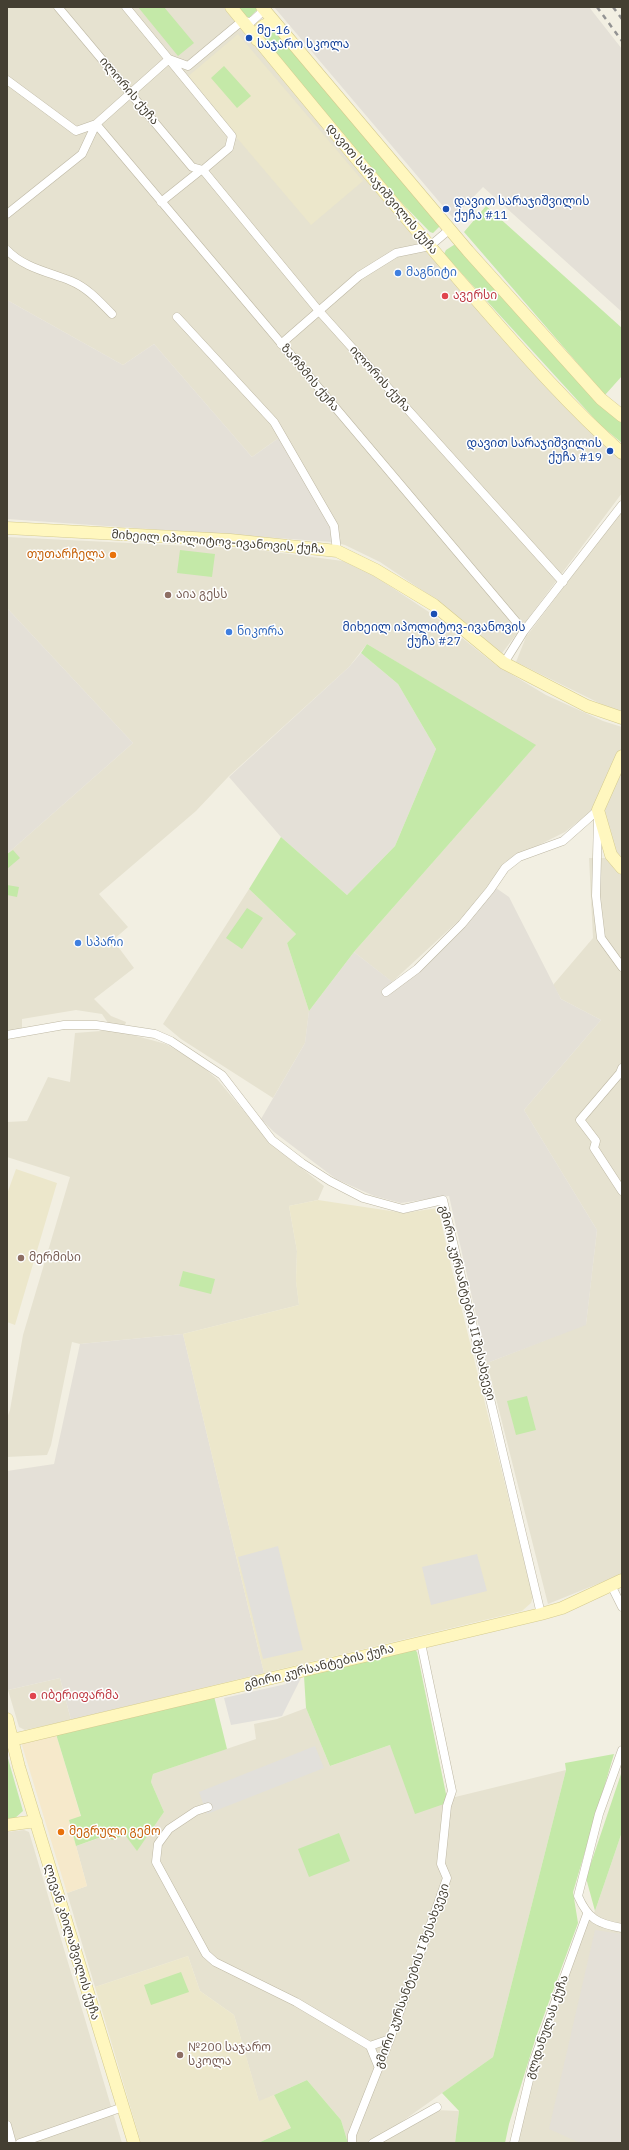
<!DOCTYPE html>
<html>
<head>
<meta charset="utf-8">
<style>
  body { margin:0 }
  #map { position:relative; width:629px; height:2150px; overflow:hidden; background:#f2efe2; font-family:"IBM Plex Sans",sans-serif }
  canvas { display:block }
  .frame { position:absolute; inset:0; border:8px solid #443f32; pointer-events:none }
</style>
</head>
<body>
<div id="map">
<canvas width="629" height="2150"></canvas>
<div class="frame"></div>
</div>
<script>
const ctx = document.querySelector('canvas').getContext('2d');
ctx.lineJoin = 'round';
function paint(path, color) {
  ctx.fillStyle = color;
  ctx.fill(path, 'evenodd');
}
function strokePath(path, color, width, dash) {
  ctx.strokeStyle = color;
  ctx.lineWidth = width;
  ctx.lineCap = dash ? 'butt' : 'round';
  ctx.setLineDash(dash || []);
  ctx.stroke(path);
}
function write(font, color, halo, rows, align = 'center') {
  ctx.font = font + ' "IBM Plex Sans","Noto Sans Georgian",sans-serif';
  ctx.lineWidth = 3;
  ctx.setLineDash([]);
  ctx.textBaseline = 'middle';
  ctx.strokeStyle = halo;
  ctx.fillStyle = color;
  for (const [text, x, y, turn = 0] of rows) {
    ctx.save();
    ctx.translate(x, y);
    ctx.rotate((+turn || 0) * Math.PI / 180);
    ctx.textAlign = isNaN(turn) ? turn : align;
    if (halo) ctx.strokeText(text, 0, 0);
    ctx.fillText(text, 0, 0);
    ctx.restore();
  }
}
paint(new Path2D(`
  M 7,7 L 223,7 L 440,263 L 622,457 L 622,493 L 500,656 L 435,599 L 380,562 L 345,545 L 333,542 L 280,437 L 252,457 L 154,344 L 123,365 L 7,300 Z
  M 622,510 L 622,712 L 603,705 L 516,662 L 526,637 Z
  M 7,537 L 251,549 L 343,561 L 364,569 L 432,614 L 496,665 L 546,695 L 603,721 L 622,727 L 622,749 L 596,807 L 565,832 L 505,862 L 468,912 L 392,982 L 354,952 L 535,746 L 367,644 L 349,667 L 229,776 L 196,811 L 99,894 L 128,927 L 113,940 L 134,968 L 94,999 L 111,1016 L 126,1022 L 125,1025 L 108,1023 L 102,1014 L 76,1010 L 22,1019 L 22,1029 L 7,1032 L 7,854 L 133,743 L 7,608 Z
  M 622,764 L 622,860 L 613,853 L 599,811 Z
  M 589,858 L 607,858 L 622,872 L 622,1574 L 548,1604 L 487,1363 L 586,1324 L 597,1230 L 524,1110 L 601,1020 L 561,999 L 553,985 L 593,938 Z
  M 249,889 L 296,934 L 287,943 L 309,1011 L 305,1043 L 273,1098 L 181,1039 L 163,1024 Z
  M 114,1030 L 166,1044 L 198,1063 L 217,1079 L 258,1128 L 285,1155 L 324,1186 L 318,1200 L 289,1206 L 297,1251 L 296,1281 L 299,1305 L 183,1334 L 80,1344 L 72,1342 L 51,1445 L 47,1455 L 7,1457 L 7,1418 L 10,1410 L 23,1335 L 70,1177 L 7,1157 L 7,1122 L 27,1121 L 48,1077 L 70,1082 L 75,1033 Z
  M 60,1678 L 71,1720 L 25,1730 L 19,1727 L 8,1690 Z
  M 306,1708 L 330,1766 L 390,1745 L 447,1799 L 566,1770 L 493,2057 L 383,2135 L 367,2143 L 348,2143 L 341,2120 L 307,2080 L 259,2102 L 234,2015 L 200,1991 L 188,1956 L 95,1987 L 67,1893 L 87,1886 L 76,1846 L 108,1835 L 125,1835 L 137,1850 L 164,1812 L 151,1782 L 153,1774 L 256,1739 L 254,1724 L 277,1719 Z
  M 24,1830 L 29,1832 L 122,2143 L 7,2143 L 7,1832 Z
  M 622,1832 L 622,2143 L 515,2143 L 525,2094 L 586,1922 L 595,1911 Z
  M 435,2110 L 459,2111 L 455,2143 L 377,2143 Z`), '#e6e2d0');
paint(new Path2D(`
  M 56,1734 L 81,1817 L 69,1820 L 87,1886 L 67,1893 L 21,1742 Z`), '#f6e9cb');
paint(new Path2D(`
  M 274,7 L 589,7 L 622,49 L 622,312 L 483,187 L 453,218 Z
  M 7,300 L 123,365 L 154,344 L 252,457 L 280,437 L 329,519 L 333,542 L 7,519 Z
  M 7,608 L 133,743 L 7,854 Z
  M 361,653 L 398,684 L 436,749 L 395,846 L 347,895 L 281,837 L 229,777 L 349,667 Z
  M 496,888 L 509,897 L 561,999 L 601,1020 L 524,1110 L 597,1230 L 586,1325 L 487,1363 L 449,1196 L 401,1203 L 374,1196 L 336,1179 L 274,1132 L 261,1119 L 305,1043 L 309,1011 L 354,952 L 399,987 L 459,933 Z
  M 183,1334 L 264,1673 L 71,1720 L 60,1678 L 8,1690 L 7,1471 L 54,1464 L 80,1344 Z
  M 595,1930 L 622,1934 L 622,2143 L 580,2143 L 549,2129 Z`), '#e4e0d7');
paint(new Path2D(`
  M 238,34 L 363,181 L 311,225 L 186,78 Z
  M 16,1169 L 57,1183 L 15,1325 L 7,1322 L 7,1194 Z
  M 318,1200 L 404,1213 L 438,1208 L 451,1266 L 533,1597 L 531,1603 L 522,1611 L 264,1673 L 183,1334 L 299,1305 L 296,1281 L 297,1251 L 289,1206 Z
  M 188,1956 L 200,1991 L 234,2015 L 259,2101 L 274,2095 L 291,2128 L 258,2143 L 141,2143 L 95,1987 Z`), '#ece7cb');
paint(new Path2D(`
  M 138,7 L 164,7 L 194,43 L 178,56 Z
  M 238,7 L 258,7 L 259,8 L 248,19 Z
  M 267,31 L 275,31 L 440,226 L 433,233 L 430,232 L 396,197 L 261,37 Z
  M 224,66 L 251,96 L 237,108 L 211,78 Z
  M 486,206 L 622,328 L 622,376 L 605,395 L 464,232 Z
  M 457,243 L 610,413 L 622,423 L 622,443 L 600,425 L 444,254 L 446,250 Z
  M 180,550 L 215,554 L 212,577 L 177,573 Z
  M 367,644 L 536,745 L 354,952 L 309,1011 L 287,943 L 296,934 L 249,889 L 281,837 L 347,895 L 395,846 L 436,749 L 398,684 L 361,653 Z
  M 13,850 L 20,858 L 7,869 L 7,854 Z
  M 7,885 L 19,887 L 17,897 L 7,895 Z
  M 247,908 L 263,918 L 242,949 L 226,938 Z
  M 183,1271 L 215,1279 L 211,1294 L 179,1286 Z
  M 527,1396 L 536,1430 L 516,1435 L 507,1401 Z
  M 413,1648 L 417,1652 L 447,1799 L 444,1804 L 415,1814 L 390,1745 L 330,1766 L 306,1708 L 304,1676 Z
  M 214,1696 L 227,1749 L 153,1774 L 151,1782 L 164,1812 L 137,1851 L 125,1835 L 112,1840 L 107,1835 L 76,1846 L 69,1820 L 81,1816 L 56,1734 Z
  M 614,1754 L 573,1892 L 578,1923 L 536,2037 L 509,2124 L 505,2143 L 455,2143 L 459,2111 L 442,2093 L 493,2057 L 566,1770 L 565,1763 Z
  M 7,1755 L 23,1811 L 14,1819 L 7,1820 Z
  M 622,1771 L 622,1832 L 595,1911 L 586,1878 Z
  M 339,1833 L 350,1861 L 309,1877 L 298,1849 Z
  M 181,1972 L 189,1992 L 151,2005 L 144,1985 Z
  M 307,2080 L 341,2120 L 348,2143 L 258,2143 L 291,2128 L 274,2095 Z`), '#c4e9a8');
paint(new Path2D(`
  M 278,1546 L 303,1650 L 263,1659 L 238,1557 Z
  M 477,1554 L 487,1591 L 431,1605 L 422,1567 Z
  M 302,1676 L 282,1716 L 231,1725 L 224,1698 L 286,1684 L 287,1679 Z
  M 315,1746 L 324,1768 L 207,1814 L 199,1792 Z`), '#e2e0db');
const street = new Path2D(`
  M 58,7 L 192,167 L 203,170 L 319,311 L 563,582
  M 126,7 L 232,136 L 229,148 L 203,170
  M 7,80 L 76,131 L 96,124
  M 96,124 L 524,631
  M 161,202 L 201,170
  M 7,214 L 82,154 L 96,124 L 169,59 L 188,66 L 242,21 L 251,22 L 262,12 L 261,7
  M 7,250 C 24,268 49,272 71,281 C 88,288 100,302 112,314
  M 177,317 L 274,422 L 334,526 L 337,551
  M 281,344 L 359,276 L 396,253 L 430,246 L 450,229
  M 504,663 L 524,631 L 622,505
  M 598,819 L 596,896 L 601,938 L 622,967
  M 386,992 L 417,969 L 462,924 L 490,890 L 505,868 L 519,857 L 563,841 L 598,810
  M 7,1035 L 64,1025 L 96,1025 L 155,1034 L 171,1041 L 222,1075 L 272,1140 L 302,1163 L 330,1181 L 363,1198 L 403,1209 L 443,1200 L 541,1614
  M 622,1068 L 620,1073 L 580,1120 L 596,1141 L 594,1148 L 622,1191
  M 612,1587 L 622,1607
  M 622,1750 L 599,1814 L 578,1896 C 588,1919 598,1924 622,1928
  M 208,1807 L 196,1811 L 169,1829 L 158,1844 L 156,1862 L 206,1954 L 215,1962 L 296,2002 L 370,2046 L 379,2068
  M 370,2046 L 390,2039
  M 7,2125 L 12,2143
  M 20,2143 L 123,2107
  M 352,2143 L 352,2135 L 390,2039 L 447,1878 L 441,1864 L 447,1806 L 452,1791 L 421,1643
  M 373,2143 L 437,2107
  M 514,2143 L 533,2063 L 587,1914`);
const secondary = new Path2D(`
  M 231,7 C 308,101 386,196 466,288 C 516,345 565,403 622,453
  M 262,7 L 468,251 L 601,399 L 622,416
  M 257,40 C 259,27 262,24 275,23
  M 7,528 L 230,540 L 337,551 L 376,570 L 434,605 L 504,663 L 587,706 L 622,718
  M 622,756 L 598,810 L 611,855 L 622,868
  M 7,1719 L 19,1767 L 134,2143
  M 12,1740 L 541,1614 L 562,1608 L 622,1580
  M 7,1825 L 36,1821`);
strokePath(street, '#beb8a4', 9);
strokePath(secondary, '#d5cb8f', 13);
strokePath(street, '#fff', 8);
strokePath(secondary, '#fff7bf', 12);
strokePath(new Path2D(`
  M 597,7 L 622,41
  M 613,7 L 622,19`), '#939393', 2.5, [5, 5]);
for (const [x, y, r, color] of [
  [249,38,4,"#1a4fb4"],
  [446,209,4,"#1a4fb4"],
  [398,273,4,"#3f7fe0"],
  [445,296,4,"#e0444e"],
  [610,451,4,"#1a4fb4"],
  [113,555,4,"#e8710a"],
  [168,595,4,"#8d6e63"],
  [434,614,4,"#1a4fb4"],
  [229,632,4,"#3f7fe0"],
  [78,943,4,"#3f7fe0"],
  [21,1258,4,"#8d6e63"],
  [33,1696,4,"#e0444e"],
  [61,1832,4,"#e8710a"],
  [180,2055,4,"#8d6e63"]
]) {
  const dot = new Path2D();
  dot.arc(x, y, r, 0, 2 * Math.PI);
  ctx.fillStyle = color;
  ctx.fill(dot);
  strokePath(dot, '#fff', 1.5);
}
write('12px', '#164399', '#fff', [
  ["მე-16",257,31],
  ["საჯარო სკოლა",257,45],
  ["დავით სარაჯიშვილის",454,202],
  ["ქუჩა #11",454,216],
  ["დავით სარაჯიშვილის",602,444,"right"],
  ["ქუჩა #19",602,458,"right"],
  ["მიხეილ იპოლიტოვ-ივანოვის",434,628,"center"],
  ["ქუჩა #27",434,642,"center"]
], 'left');
write('12px', '#443f32', '#fff', [
  ["ილორის ქუჩა",129,91,50],
  ["დავით სარაჯიშვილის ქუჩა",382,189,50],
  ["ზარზმის ქუჩა",310,378,50],
  ["ილორის ქუჩა",380,379,48],
  ["მიხეილ იპოლიტოვ-ივანოვის ქუჩა",218,542,4],
  ["გმირი კურსანტების II შესახვევი",467,1303,76],
  ["გმირი კურსანტების ქუჩა",319,1667,-14],
  ["ლევან კბილაშვილის ქუჩა",72,1942,73],
  ["გმირი კურსანტების I შესახვევი",412,1976,-70],
  ["გლდანულას ქუჩა",547,2027,-71]
]);
write('12px', '#366cbe', '#fff', [
  ["მაგნიტი",406,273],
  ["ნიკორა",237,632],
  ["სპარი",86,943]
], 'left');
write('12px', '#be3a42', '#fff', [
  ["ავერსი",453,296],
  ["იბერიფარმა",41,1696]
], 'left');
write('12px', '#c56008', '#fff', [
  ["თუთარჩელა",105,555],
  ["მეგრული გემო",69,1832,"left"]
], 'right');
write('12px', '#785e54', '#fff', [
  ["აია გესს",176,595],
  ["მერმისი",29,1258],
  ["№200 საჯარო",188,2048],
  ["სკოლა",188,2062]
], 'left');
</script>
</body>
</html>
